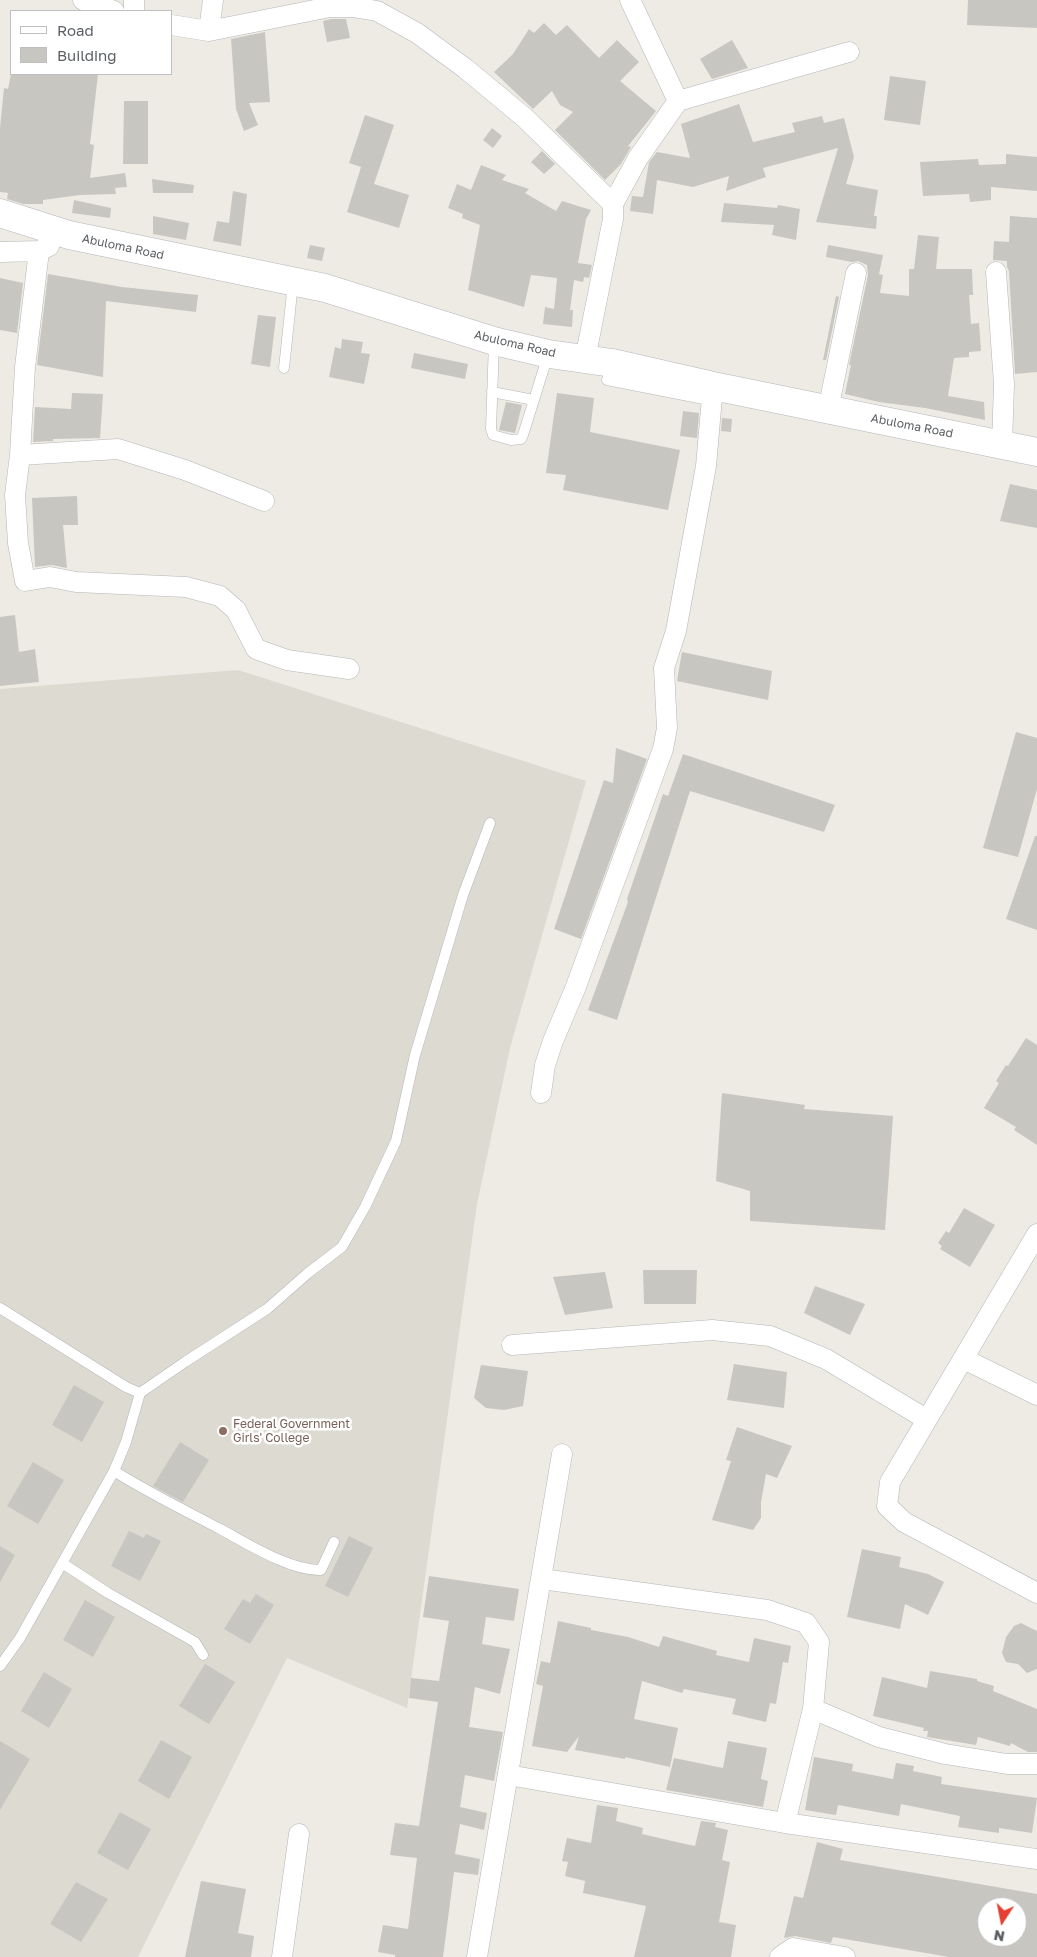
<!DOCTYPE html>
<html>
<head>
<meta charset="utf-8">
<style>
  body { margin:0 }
  #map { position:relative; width:1037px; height:1957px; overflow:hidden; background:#edebe3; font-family:"Golos Text",sans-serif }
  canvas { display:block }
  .legend { position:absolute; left:10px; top:10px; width:162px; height:65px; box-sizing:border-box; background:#fff; border:1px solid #bdbfc1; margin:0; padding:6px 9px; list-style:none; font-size:15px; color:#5b5f63 }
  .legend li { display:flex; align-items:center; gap:10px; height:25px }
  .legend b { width:25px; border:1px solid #bdbfc1 }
  .north { position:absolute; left:977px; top:1897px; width:50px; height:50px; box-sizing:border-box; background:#fff; border:1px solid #bdbfc1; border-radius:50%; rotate:191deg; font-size:14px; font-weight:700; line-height:20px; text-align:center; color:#5b5f63 }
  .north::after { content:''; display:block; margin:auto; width:18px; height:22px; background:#e43f32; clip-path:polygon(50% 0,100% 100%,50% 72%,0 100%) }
</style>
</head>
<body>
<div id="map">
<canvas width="1037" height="1957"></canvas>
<ul class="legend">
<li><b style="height:6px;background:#fff"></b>Road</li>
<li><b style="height:14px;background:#c8c6c0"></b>Building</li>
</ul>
<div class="north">N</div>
</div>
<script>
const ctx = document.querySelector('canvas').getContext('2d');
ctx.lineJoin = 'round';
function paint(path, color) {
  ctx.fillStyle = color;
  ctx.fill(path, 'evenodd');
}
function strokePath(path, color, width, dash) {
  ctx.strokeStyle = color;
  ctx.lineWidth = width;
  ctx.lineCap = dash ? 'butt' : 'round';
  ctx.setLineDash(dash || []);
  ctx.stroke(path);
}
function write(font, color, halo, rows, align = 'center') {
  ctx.font = font + ' "Golos Text",sans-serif';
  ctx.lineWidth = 5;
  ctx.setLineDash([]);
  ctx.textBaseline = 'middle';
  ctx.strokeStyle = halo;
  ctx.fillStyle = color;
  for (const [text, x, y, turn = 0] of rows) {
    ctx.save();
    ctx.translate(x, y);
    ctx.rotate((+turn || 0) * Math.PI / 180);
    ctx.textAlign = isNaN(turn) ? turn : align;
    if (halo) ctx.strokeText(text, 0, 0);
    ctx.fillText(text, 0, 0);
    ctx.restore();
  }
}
paint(new Path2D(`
  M 238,670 L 586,781 L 510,1048 L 477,1204 L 407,1708 L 287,1658 L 138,1957 L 0,1957 L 0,689 Z`), '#dddad1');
paint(new Path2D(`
  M 968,0 L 1037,0 L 1037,28 L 967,25 Z
  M 331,19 L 346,19 L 350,38 L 327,42 L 323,21 Z
  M 544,23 L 556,35 L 567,25 L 599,58 L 617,40 L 639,62 L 620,81 L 656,111 L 628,146 L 631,147 L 621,164 L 605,180 L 555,130 L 573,112 L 560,105 L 552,91 L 533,109 L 494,72 L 513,54 L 529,29 L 534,33 Z
  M 265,32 L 270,102 L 249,103 L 258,125 L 244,131 L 236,109 L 231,39 Z
  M 732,40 L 748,68 L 712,79 L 700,59 Z
  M 11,74 L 98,74 L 90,144 L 94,145 L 90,178 L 125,173 L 127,187 L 115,188 L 116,194 L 80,195 L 43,200 L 43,204 L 23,204 L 7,199 L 8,193 L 0,192 L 0,128 L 4,88 L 8,89 Z
  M 890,76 L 926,81 L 920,125 L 884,120 Z
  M 124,101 L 148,101 L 148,164 L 123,164 Z
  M 739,104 L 753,142 L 795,132 L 792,123 L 822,116 L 824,123 L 844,118 L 854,157 L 846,184 L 878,190 L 874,216 L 877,216 L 876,229 L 816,222 L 838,148 L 763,168 L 766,177 L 726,191 L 729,176 L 693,187 L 657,180 L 653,214 L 630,211 L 632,196 L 643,197 L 649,162 L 657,152 L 690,158 L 681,124 Z
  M 365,115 L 394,125 L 374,184 L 409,195 L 399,228 L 347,212 L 361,167 L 349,163 Z
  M 492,128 L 502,136 L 493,148 L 483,140 Z
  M 542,151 L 555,164 L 544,174 L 531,162 Z
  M 1006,154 L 1037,157 L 1037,191 L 991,187 L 991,200 L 970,202 L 969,194 L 923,196 L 920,162 L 978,159 L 979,165 L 1006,164 Z
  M 481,165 L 506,175 L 502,180 L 529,189 L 525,193 L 556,211 L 562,201 L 591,210 L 586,219 L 578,263 L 592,265 L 589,278 L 584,277 L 583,282 L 574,280 L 570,310 L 573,310 L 572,327 L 543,324 L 545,307 L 554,309 L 557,278 L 531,275 L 524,307 L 468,290 L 480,225 L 462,218 L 463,214 L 448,208 L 457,184 L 471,190 Z
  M 152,179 L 194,185 L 193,193 L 153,193 Z
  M 233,191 L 247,194 L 241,246 L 213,241 L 217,221 L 229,223 Z
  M 74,200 L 111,208 L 110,218 L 72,213 Z
  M 724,203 L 777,208 L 778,205 L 800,209 L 796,240 L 772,235 L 774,225 L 721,222 Z
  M 153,216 L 189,223 L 186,240 L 153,234 Z
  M 1010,216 L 1037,218 L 1037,372 L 1015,374 L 1009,271 L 1007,267 L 1007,261 L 993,260 L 994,241 L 1009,242 Z
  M 918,235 L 939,237 L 936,269 L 972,269 L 973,295 L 969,295 L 971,324 L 979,323 L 981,351 L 969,352 L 969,357 L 954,358 L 948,396 L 984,402 L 985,420 L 925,408 L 879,402 L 845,394 L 851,365 L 849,365 L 868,275 L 867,265 L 858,261 L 852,262 L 826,257 L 828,245 L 883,255 L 879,274 L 883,275 L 880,293 L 909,296 L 909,269 L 914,269 Z
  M 310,245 L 325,248 L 322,261 L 307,258 Z
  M 48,274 L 122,287 L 198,295 L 196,312 L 106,301 L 103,377 L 37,365 Z
  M 0,278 L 23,283 L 17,333 L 0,330 Z
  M 836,296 L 839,297 L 826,360 L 823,360 Z
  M 258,315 L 276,317 L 270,367 L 251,364 Z
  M 342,339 L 363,342 L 361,353 L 370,354 L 364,384 L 329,377 L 335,347 L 341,349 Z
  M 414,353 L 468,364 L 465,379 L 411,368 Z
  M 72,393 L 103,394 L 100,438 L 53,439 L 53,441 L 33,442 L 35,407 L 71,409 Z
  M 557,393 L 594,398 L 590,432 L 680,450 L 668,510 L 563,490 L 566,475 L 546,473 Z
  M 506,402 L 522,405 L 515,433 L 499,430 Z
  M 683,411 L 699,413 L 697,438 L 680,436 Z
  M 722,418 L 732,419 L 731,432 L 721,431 Z
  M 1010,484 L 1037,490 L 1037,528 L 1000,521 Z
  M 77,496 L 78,525 L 63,525 L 67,568 L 52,565 L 35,567 L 32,498 Z
  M 15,615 L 19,652 L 35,649 L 39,682 L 0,686 L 0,617 Z
  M 682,652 L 772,671 L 768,700 L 677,681 Z
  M 1016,732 L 1037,738 L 1037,789 L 1018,857 L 983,848 Z
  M 616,748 L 647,759 L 581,939 L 554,929 L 604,780 L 613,783 Z
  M 683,754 L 835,805 L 824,832 L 690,791 L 617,1020 L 588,1010 L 628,902 L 627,899 L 663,794 L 668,796 Z
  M 1035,836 L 1037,836 L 1037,930 L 1006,919 Z
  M 1026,1038 L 1037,1045 L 1037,1145 L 1014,1130 L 1016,1127 L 984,1108 L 999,1083 L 996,1081 L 1006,1065 L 1008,1066 Z
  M 722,1093 L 805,1105 L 804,1109 L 893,1116 L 885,1230 L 750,1221 L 750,1191 L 716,1181 Z
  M 964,1208 L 995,1225 L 970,1267 L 940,1249 L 942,1246 L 938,1243 L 946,1231 L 949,1233 Z
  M 643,1270 L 697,1270 L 696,1304 L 644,1304 Z
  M 605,1272 L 613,1308 L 565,1315 L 553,1277 Z
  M 815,1286 L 865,1304 L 850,1335 L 804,1313 Z
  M 734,1364 L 787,1372 L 784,1408 L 727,1400 Z
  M 481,1365 L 528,1371 L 523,1406 L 504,1410 L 486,1408 L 474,1398 Z
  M 74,1385 L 104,1402 L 82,1442 L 52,1425 Z
  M 737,1427 L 792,1446 L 777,1478 L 766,1474 L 761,1502 L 761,1518 L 753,1530 L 712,1520 L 731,1461 L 726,1460 Z
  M 180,1442 L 209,1460 L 183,1502 L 153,1486 Z
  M 33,1462 L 64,1480 L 38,1524 L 7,1506 Z
  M 129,1531 L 144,1538 L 146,1534 L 161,1541 L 140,1581 L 111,1566 Z
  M 349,1536 L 373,1548 L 348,1597 L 325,1586 Z
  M 0,1546 L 15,1555 L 0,1582 Z
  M 862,1549 L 901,1557 L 899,1567 L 928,1574 L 944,1582 L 928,1615 L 905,1604 L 900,1629 L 847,1617 Z
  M 429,1576 L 519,1589 L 514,1621 L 486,1617 L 482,1644 L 510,1649 L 500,1694 L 475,1687 L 469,1727 L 503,1732 L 494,1781 L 465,1775 L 460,1807 L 487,1813 L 484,1830 L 460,1824 L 455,1854 L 480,1859 L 478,1875 L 454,1872 L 443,1957 L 395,1957 L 395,1955 L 378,1952 L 383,1925 L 408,1929 L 417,1858 L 390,1855 L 392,1842 L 395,1823 L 419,1826 L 438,1702 L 409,1698 L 411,1678 L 439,1681 L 449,1621 L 423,1617 Z
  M 256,1594 L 274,1605 L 250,1644 L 224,1629 L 243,1599 L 250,1603 Z
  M 85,1600 L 115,1617 L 93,1657 L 63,1640 Z
  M 558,1621 L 591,1628 L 591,1630 L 628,1637 L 659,1647 L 663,1636 L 717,1651 L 716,1655 L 749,1662 L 754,1638 L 791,1646 L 788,1663 L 783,1662 L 776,1704 L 770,1703 L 766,1722 L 732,1714 L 736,1699 L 684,1689 L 682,1693 L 642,1681 L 634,1719 L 678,1728 L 670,1767 L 625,1757 L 625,1759 L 575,1750 L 579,1736 L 567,1752 L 532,1746 L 543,1686 L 536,1684 L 541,1661 L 550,1663 Z
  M 1021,1623 L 1037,1631 L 1037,1669 L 1027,1673 L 1018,1664 L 1006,1662 L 1002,1653 L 1006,1637 L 1014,1626 Z
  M 205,1664 L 235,1682 L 209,1724 L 179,1706 Z
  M 930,1671 L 977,1679 L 977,1681 L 994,1686 L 993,1691 L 1037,1709 L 1037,1752 L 1028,1752 L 1011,1743 L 1010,1746 L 978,1737 L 976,1745 L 927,1737 L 928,1731 L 923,1731 L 924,1728 L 873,1716 L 882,1677 L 927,1688 Z
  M 44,1672 L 72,1689 L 49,1728 L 21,1711 Z
  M 161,1740 L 192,1757 L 169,1799 L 138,1781 Z
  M 0,1741 L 30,1759 L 0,1810 Z
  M 728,1741 L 767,1748 L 761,1779 L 768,1781 L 763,1807 L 666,1790 L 674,1758 L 723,1768 Z
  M 814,1757 L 853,1764 L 852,1771 L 893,1779 L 896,1763 L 914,1766 L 913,1771 L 942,1777 L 941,1784 L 1037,1798 L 1032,1833 L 999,1828 L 999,1833 L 958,1827 L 960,1816 L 901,1804 L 899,1816 L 838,1805 L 836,1815 L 805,1810 Z
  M 597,1805 L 618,1808 L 616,1821 L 643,1828 L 642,1834 L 672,1841 L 695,1846 L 701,1821 L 716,1823 L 715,1827 L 728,1830 L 722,1860 L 730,1862 L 719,1922 L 736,1925 L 731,1957 L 634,1957 L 646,1906 L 583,1893 L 585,1881 L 565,1876 L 568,1862 L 562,1861 L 567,1838 L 591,1843 Z
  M 120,1812 L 151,1829 L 128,1870 L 97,1853 Z
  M 817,1842 L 843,1849 L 840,1860 L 1037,1894 L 1037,1957 L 949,1957 L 833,1937 L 831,1943 L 795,1936 L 784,1938 L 794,1896 L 803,1898 ZM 987,1907 L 1017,1907 L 1017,1937 L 987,1937 Z
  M 201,1881 L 246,1889 L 238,1933 L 254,1936 L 251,1957 L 185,1957 Z
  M 76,1882 L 108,1899 L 81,1942 L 50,1924 Z`), '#c8c6c0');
const lane = new Path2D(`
  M 494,342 L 491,429 L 493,435 L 511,440 L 521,439 L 523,435 L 548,355
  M 612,364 L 607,380 L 709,400
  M 284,368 L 293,283
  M 492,392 L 534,400
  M 0,1308 L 126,1387 L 140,1393 L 126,1442 L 114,1471 L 20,1638 L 0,1666
  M 140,1393 L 185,1362 L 267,1309 L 308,1273 L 342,1247 L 365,1207 L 396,1141 L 415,1055 L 463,895 L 490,823
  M 114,1471 C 149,1493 186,1511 222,1530 C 248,1544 291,1571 321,1570 L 334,1542
  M 62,1563 L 108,1593 L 195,1642 L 203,1655`);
const street = new Path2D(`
  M 83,0 L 114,11
  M 630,0 L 678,101
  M 134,11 L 134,0
  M 171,25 L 209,31 L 330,7 L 352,7 L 377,11 L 417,33 L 466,69 L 525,118 L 613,204
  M 209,31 L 213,0
  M 39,251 L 25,367 L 20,455 L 15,495 L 18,543 L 25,581 L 50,577 L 76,582 L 186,587 L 220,596 L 236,610 L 256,649 L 287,660 L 349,669
  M 0,252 L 39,251 L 49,246
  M 996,272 L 1004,384 L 1002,444
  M 585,359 L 613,219 L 613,204 L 638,158 L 678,101 L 849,52
  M 828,410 L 856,273
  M 20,455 L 118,449 L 185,470 L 264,501
  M 541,1093 L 545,1065 L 553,1041 L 575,989 L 663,749 L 667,728 L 664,668 L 676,631 L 706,466 L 713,386
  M 1037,1234 L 890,1482 L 887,1506 L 904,1522 L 1037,1593
  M 512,1345 L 712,1330 L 770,1336 L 826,1359 L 926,1419
  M 964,1359 L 1037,1395
  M 542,1579 L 767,1610 L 806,1623 L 819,1642 L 813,1709 L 785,1823
  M 813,1709 L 879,1737 L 945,1754 L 1007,1764 L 1037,1764
  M 508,1775 L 785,1823 L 1037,1859
  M 282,1957 L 299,1834
  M 477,1957 L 562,1454
  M 780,1957 L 793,1948 L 845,1957`);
const secondary = new Path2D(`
  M 0,213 L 69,235 L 325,288 L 494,341 L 549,354 L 612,363 L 713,386 L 1037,452`);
strokePath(lane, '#b3b6ba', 11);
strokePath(street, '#b3b6ba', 21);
strokePath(secondary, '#b2b6ba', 29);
strokePath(lane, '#fff', 10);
strokePath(street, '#fff', 20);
strokePath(secondary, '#fff', 28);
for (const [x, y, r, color] of [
  [223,1431,5,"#8d6e63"]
]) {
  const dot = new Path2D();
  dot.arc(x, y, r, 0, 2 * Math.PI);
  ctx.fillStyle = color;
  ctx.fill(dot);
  strokePath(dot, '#fff', 2);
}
write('12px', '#5b5f63', '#fff', [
  ["Abuloma Road",123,247,12],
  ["Abuloma Road",515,344,13],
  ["Abuloma Road",912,426,11]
]);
write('12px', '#785e54', '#fff', [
  ["Federal Government",233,1424],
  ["Girls' College",233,1438]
], 'left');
</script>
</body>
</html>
